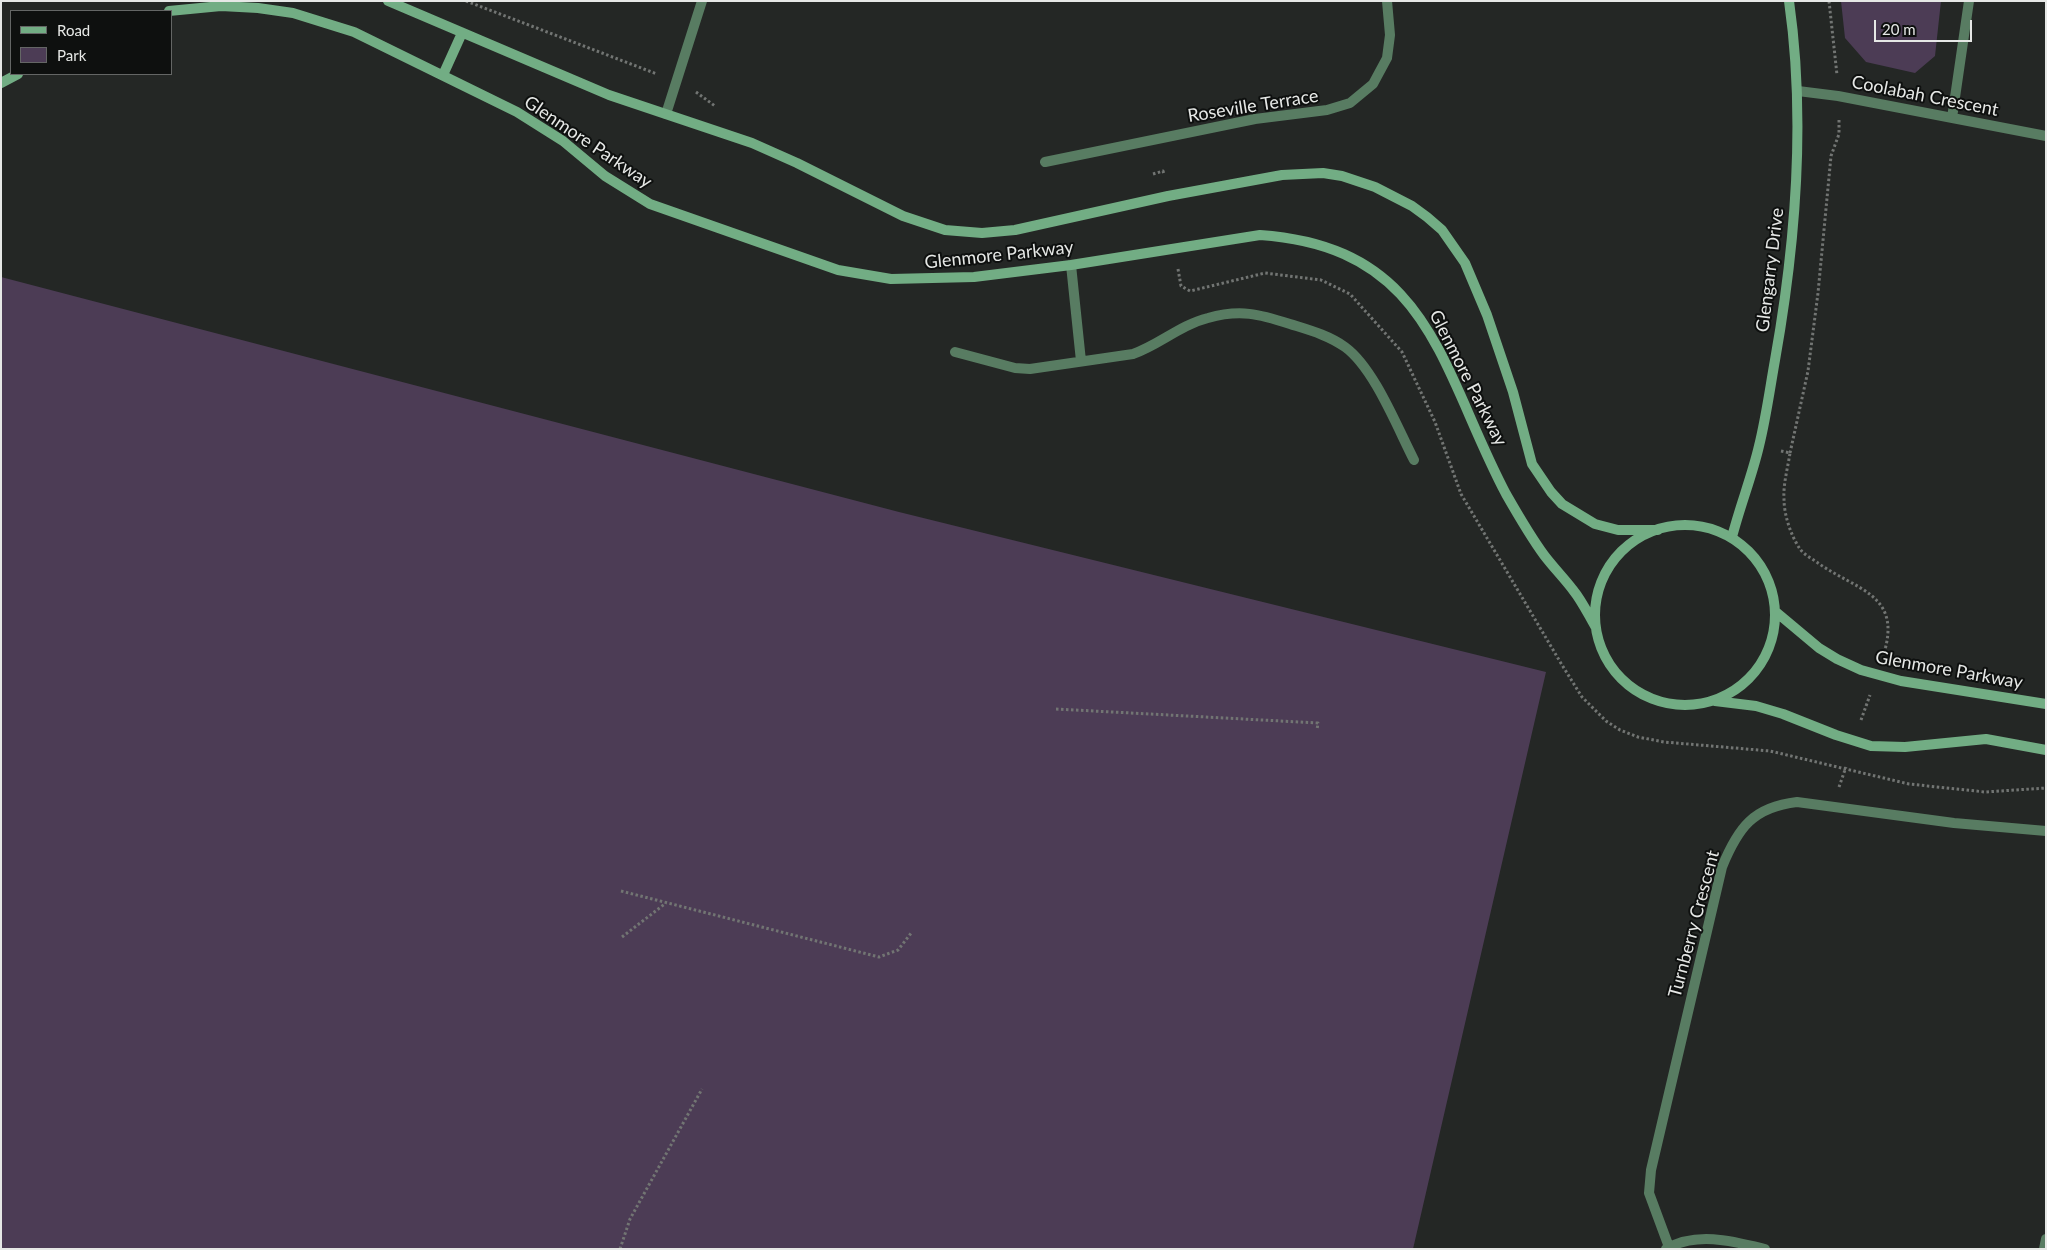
<!DOCTYPE html>
<html>
<head>
<meta charset="utf-8">
<style>
  body { margin:0 }
  #map { position:relative; width:2047px; height:1250px; overflow:hidden; background:#242725; font-family:Lato,sans-serif }
  canvas { display:block }
  .frame { position:absolute; inset:0; border:2px solid #e6e8e6; pointer-events:none }
  .legend { position:absolute; left:10px; top:10px; width:162px; height:65px; box-sizing:border-box; background:#0e100f; border:1px solid #646665; margin:0; padding:6px 9px; list-style:none; font-size:15px; color:#e6e8e6 }
  .legend li { display:flex; align-items:center; gap:10px; height:25px }
  .legend b { width:25px; border:1px solid #646665 }
  .scale { position:absolute; left:1874px; top:20px; width:98px; height:22px; box-sizing:border-box; border:2px solid #e6e8e6; border-top:0; padding-left:6px; font-size:15px; line-height:18px; white-space:nowrap; color:#e6e8e6; -webkit-text-stroke:4px #0e100f; paint-order:stroke }
</style>
</head>
<body>
<div id="map">
<canvas width="2047" height="1250"></canvas>
<div class="frame"></div>
<ul class="legend">
<li><b style="height:6px;background:#72ad84"></b>Road</li>
<li><b style="height:14px;background:#4c3c55"></b>Park</li>
</ul>
<div class="scale">20 m</div>
</div>
<script>
const ctx = document.querySelector('canvas').getContext('2d');
ctx.lineJoin = 'round';
function paint(path, color) {
  ctx.fillStyle = color;
  ctx.fill(path, 'evenodd');
}
function strokePath(path, color, width, dash) {
  ctx.strokeStyle = color;
  ctx.lineWidth = width;
  ctx.lineCap = dash ? 'butt' : 'round';
  ctx.setLineDash(dash || []);
  ctx.stroke(path);
}
function write(font, color, halo, rows, align = 'center') {
  ctx.font = font + ' Lato,sans-serif';
  ctx.lineWidth = 4;
  ctx.setLineDash([]);
  ctx.textBaseline = 'middle';
  ctx.strokeStyle = halo;
  ctx.fillStyle = color;
  for (const [text, x, y, turn = 0] of rows) {
    ctx.save();
    ctx.translate(x, y);
    ctx.rotate((+turn || 0) * Math.PI / 180);
    ctx.textAlign = isNaN(turn) ? turn : align;
    if (halo) ctx.strokeText(text, 0, 0);
    ctx.fillText(text, 0, 0);
    ctx.restore();
  }
}
paint(new Path2D(`
  M 1841,1 L 1941,1 L 1935,56 L 1915,73 L 1866,62 L 1845,38 Z
  M 1,277 L 899,512 L 1546,672 L 1413,1249 L 1,1249 Z`), '#4c3c55');
strokePath(new Path2D(`
  M 466,1 L 657,74
  M 1829,1 L 1837,75
  M 696,92 L 715,106
  M 1153,174 L 1163,171 L 1164,174
  M 1178,269 L 1181,286 L 1190,291 L 1265,273 L 1321,280 L 1350,294 L 1402,352 L 1435,422 L 1461,494 L 1562,665 L 1582,697 L 1606,721 L 1620,730 L 1638,737 L 1664,742 L 1770,751 L 1909,784 L 1985,792 L 2046,788
  M 1781,451 L 1790,453 C 1788,467 1783,484 1784,499 C 1784,515 1791,536 1800,549 C 1804,555 1813,559 1818,563 C 1856,590 1902,594 1884,653
  M 1790,453 L 1808,371 L 1818,293 L 1831,156 L 1839,134 L 1839,120
  M 1056,709 L 1318,723 L 1317,730
  M 1861,720 L 1870,695
  M 1839,787 L 1846,767
  M 621,891 L 879,957 L 898,950 L 912,932
  M 622,937 L 666,903
  M 620,1249 L 630,1219 L 702,1089`), '#727573', 3, [2.5, 2.5]);
strokePath(new Path2D(`
  M 1798,91 L 1838,96 L 2046,136
  M 666,114 L 702,1
  M 1952,118 L 1969,1
  M 1045,162 L 1255,119 L 1327,110 L 1350,103 L 1373,84 L 1387,58 L 1390,35 L 1387,1
  M 1071,265 L 1081,361
  M 955,352 L 1015,368 L 1030,369 L 1133,354 C 1159,345 1180,325 1208,318 C 1240,309 1259,314 1290,324 C 1309,330 1328,335 1345,347 C 1374,368 1397,427 1414,460
  M 1669,1247 L 1649,1193 L 1651,1170 L 1722,867 C 1738,828 1753,807 1797,802 L 1954,823 L 2046,831
  M 1666,1249 C 1696,1231 1733,1241 1765,1249
  M 2044,1249 L 2046,1239`), '#587c62', 10);
strokePath(new Path2D(`
  M 388,1 L 609,95 L 752,143 L 797,163 L 903,216 L 945,230 L 982,233 L 1015,230 L 1168,196 L 1282,175 L 1323,173 L 1342,176 L 1375,187 L 1412,206 L 1427,217 L 1442,230 L 1465,263 L 1487,315 L 1513,392 L 1532,464 L 1551,492 L 1562,504 L 1595,524 L 1618,530 L 1658,530
  M 169,11 L 221,6 L 258,8 L 293,13 L 354,32 L 517,112 L 563,141 L 605,176 L 650,204 L 838,270 L 891,279 L 974,277 L 1071,265 L 1260,235 C 1431,247 1440,369 1506,494 C 1518,515 1530,536 1544,555 C 1553,567 1564,578 1573,590 C 1582,601 1588,614 1595,626
  M 443,75 L 462,33
  M 1,83 L 18,74
  M1595 615a90 90 0 1 1 180 0a90 90 0 1 1-180 0Z
  M 1732,537 C 1740,506 1752,476 1759,446 C 1766,418 1770,388 1775,360 C 1796,242 1806,120 1789,1
  M 1776,612 L 1819,648 L 1837,659 L 1861,670 L 1901,681 L 2046,704
  M 1715,701 L 1756,706 L 1783,714 L 1836,735 L 1871,746 L 1905,747 L 1986,739 L 2046,750`), '#72ad84', 10);
write('18px', '#e6e8e6', '#0e100f', [
  ["Coolabah Crescent",1925,96,11],
  ["Roseville Terrace",1253,106,-9],
  ["Glenmore Parkway",588,142,34],
  ["Glenmore Parkway",999,255,-6],
  ["Glengarry Drive",1770,270,-83],
  ["Glenmore Parkway",1468,378,63],
  ["Glenmore Parkway",1949,670,10],
  ["Turnberry Crescent",1694,924,-75]
]);
</script>
</body>
</html>
